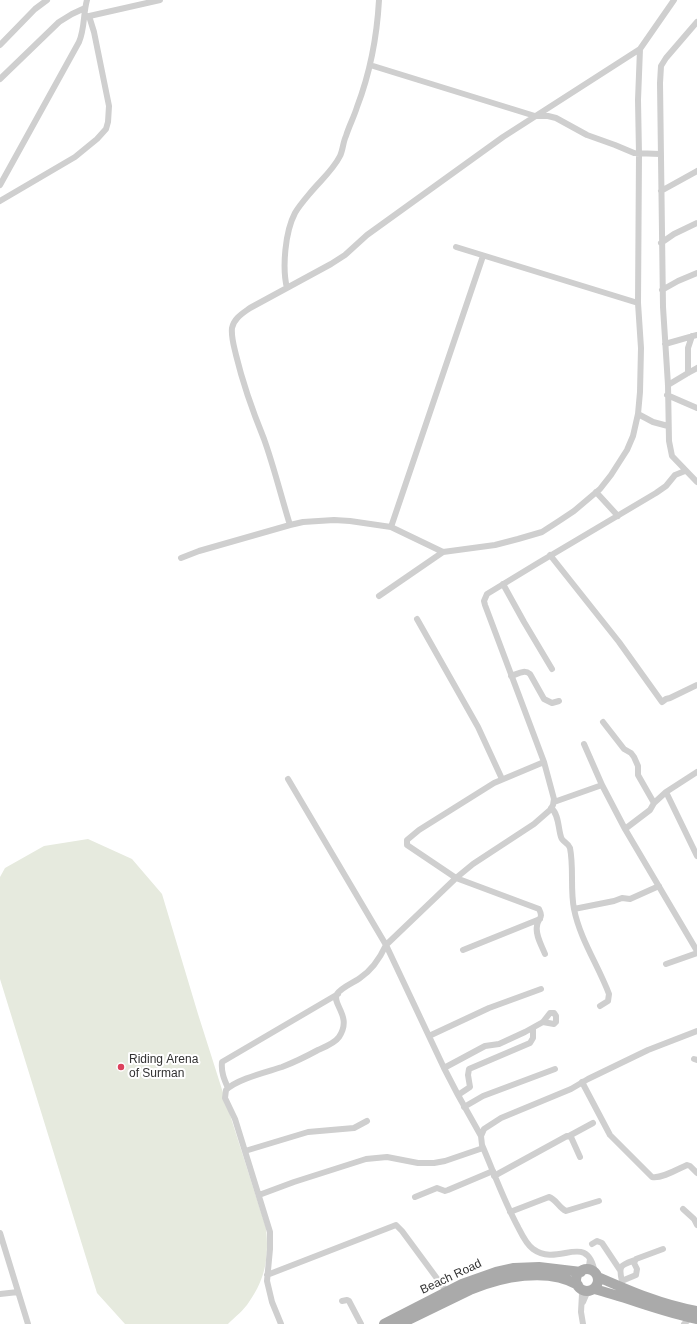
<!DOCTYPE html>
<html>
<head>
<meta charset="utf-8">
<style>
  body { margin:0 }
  canvas { display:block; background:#fff }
</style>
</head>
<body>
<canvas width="697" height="1324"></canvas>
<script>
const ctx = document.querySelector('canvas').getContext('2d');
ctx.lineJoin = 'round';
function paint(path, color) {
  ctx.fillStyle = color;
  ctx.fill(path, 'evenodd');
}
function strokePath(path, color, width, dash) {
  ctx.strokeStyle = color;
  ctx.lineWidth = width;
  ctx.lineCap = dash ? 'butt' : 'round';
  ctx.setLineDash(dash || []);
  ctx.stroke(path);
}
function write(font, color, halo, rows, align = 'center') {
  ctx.font = font + ' Arial,sans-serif';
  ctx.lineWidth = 4;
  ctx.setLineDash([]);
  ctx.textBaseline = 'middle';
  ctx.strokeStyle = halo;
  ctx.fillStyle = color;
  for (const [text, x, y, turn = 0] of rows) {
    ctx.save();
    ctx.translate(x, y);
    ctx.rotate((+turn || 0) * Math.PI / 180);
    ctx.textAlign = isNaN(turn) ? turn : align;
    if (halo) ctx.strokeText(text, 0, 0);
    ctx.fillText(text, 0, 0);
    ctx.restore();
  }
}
paint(new Path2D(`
  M 88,839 L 132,859 L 162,894 L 198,1014 L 266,1228 C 269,1256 266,1278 249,1302 C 244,1310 235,1317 228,1324 L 125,1324 L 97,1293 L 0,979 L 0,877 L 5,868 L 44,846 Z`), '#e6eade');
strokePath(new Path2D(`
  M 85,17 L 160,0
  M 697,22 L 666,58 L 661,66 L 660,83 L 663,307 L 668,385 L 669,441 L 672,456 L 697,482
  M 0,45 L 35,9 L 47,0
  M 370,65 L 535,116 L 548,116 L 556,118 L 587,135 L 615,145 L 634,153 L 660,154
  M 0,79 L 59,22 L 72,14 L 85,8
  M 0,185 L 79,42 C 85,28 83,14 87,0
  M 661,191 L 697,171
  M 0,201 L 75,157 L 97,139 L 106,129 L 108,122 L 109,106 L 94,32 L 89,16
  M 661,243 L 674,234 L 697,223
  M 456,247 L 638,303
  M 287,288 C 282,268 285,232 295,213 C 299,206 306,198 311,192 C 321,180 333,170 340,156 C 343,150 343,142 346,136 C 349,126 354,117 357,107 C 370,73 377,36 379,0
  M 662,290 L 678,281 L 697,273
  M 665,344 L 697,335
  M 688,373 L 688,348 L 692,336
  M 668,385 L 688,373 L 697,368
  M 667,395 L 697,408
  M 638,414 L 653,422 L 668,426
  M 596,492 L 618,516
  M 290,525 C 281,496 274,467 264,439 C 253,412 243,384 236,355 C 234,346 231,337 232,328 C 234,318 243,313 250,308 L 331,264 L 345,255 L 367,235 L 503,137 L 640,49
  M 391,527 L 483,256
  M 550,555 L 619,642 L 662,702 L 666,699 L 670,698 L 697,685
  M 181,558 L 199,551 L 290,525 L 303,522 L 334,520 L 350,521 L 391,527 L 443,552
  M 503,584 L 524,622 L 552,669
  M 379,596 L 443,552 L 495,545 L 518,539 L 542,532 L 559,521 L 574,511 L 600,489 L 611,475 L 627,450 L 633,436 L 638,414 L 640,392 L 641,348 L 638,303 L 639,154 L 638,100 L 640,49 L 674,0
  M 417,619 L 478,727 L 502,779
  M 511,676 C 518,674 524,669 530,674 L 544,699 L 552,703 L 559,701
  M 603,722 L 624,749 L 631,753 L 634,757 L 638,766 L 638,775 L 654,803
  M 584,744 L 602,785
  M 544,762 L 494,783 L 419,830 L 407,840 L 407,845 L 456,878 L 539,909 C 544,919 538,917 537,926 C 535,935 542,946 545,954
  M 288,779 L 386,945 L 444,1068 L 458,1095 L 481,1136
  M 666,792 L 697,856
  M 554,802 L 602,785 L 625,829 L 697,951
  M 551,808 C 559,814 558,828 561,837 C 562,842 568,842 570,848 C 574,868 570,889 574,909 C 580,939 598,965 609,994 L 608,1001 L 600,1006
  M 625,829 L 650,810 L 654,803 L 666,792 L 697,772
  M 574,909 L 614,901 L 622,898 L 630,899 L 659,886
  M 463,950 L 540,919
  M 666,964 L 697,953
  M 429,1036 L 489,1008 L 541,989
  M 694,1059 L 697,1060
  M 444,1068 L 485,1046 L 499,1044 L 525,1032 L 543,1022 L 550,1013 L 554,1013 L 556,1016 L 556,1022 L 554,1024 L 543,1022
  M 582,1082 L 610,1135 L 652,1177 C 661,1179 678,1169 687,1165 L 690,1166 L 697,1173
  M 228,1088 C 224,1079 221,1072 222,1062 L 338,994
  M 458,1095 L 470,1087 L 468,1075 L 469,1069 L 530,1043 L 533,1038 L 533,1028
  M 464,1107 L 483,1096 L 555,1069
  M 569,1136 L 593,1123
  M 245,1151 L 308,1132 L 354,1128 L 367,1121
  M 494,1176 L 567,1136 L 571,1137 L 580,1157
  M 259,1195 L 294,1182 L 366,1159 L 387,1157 L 418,1163 L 434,1163 L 445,1161 L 483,1148
  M 415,1197 L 437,1188 L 445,1191 L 448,1190 L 493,1171
  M 683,1209 L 694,1219 L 697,1225
  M 510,1212 L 549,1197 C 556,1199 559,1208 566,1211 L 599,1201
  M 0,1233 L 28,1324
  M 592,1244 L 597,1241 L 602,1243 L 620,1270
  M 586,1270 L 589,1266 L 590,1259
  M 595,1273 C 587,1230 559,1268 533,1249 C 526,1244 522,1235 518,1227 C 504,1201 494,1173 482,1145 L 481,1136 L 484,1129 L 501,1118 L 571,1089 L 588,1079 L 648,1050 L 697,1031
  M 267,1275 L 396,1225 L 402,1231 L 447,1292
  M 622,1281 C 618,1265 621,1265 635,1260
  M 617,1286 L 624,1280 L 636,1275 L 637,1269 L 634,1263 L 636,1259 L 663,1249
  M 580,1287 L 582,1294 L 581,1312 L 583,1324
  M 0,1294 L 18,1292
  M 342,1301 L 347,1300 L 349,1301 L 361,1324
  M 583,1302 L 586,1295 L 590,1291
  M 281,1324 L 272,1302 L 267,1281 L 270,1249 L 270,1232 L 235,1119 L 225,1098 L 226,1090 C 237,1079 267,1072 282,1067 C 295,1062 307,1056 318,1050 C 325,1047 335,1043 339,1037 C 353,1016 331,1004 337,994 C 342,987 353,983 360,978 C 372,970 380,958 386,945 L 456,878 L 473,864 L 534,824 L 550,810 L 553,805 L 554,799 L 544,762 L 485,605 L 484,601 L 487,594 L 538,563 L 656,493 L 666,486 L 675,475 L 685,471
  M 684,1324 L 690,1318`), '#cfcfcf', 6);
strokePath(new Path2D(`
  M576 1280a11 11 0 1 1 22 0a11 11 0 1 1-22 0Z
  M 598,1277 C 630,1291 662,1305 697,1311
  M 594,1289 C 629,1298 662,1312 697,1319
  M 384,1324 L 462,1284 L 496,1272 L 514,1268 L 539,1267 L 581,1272
  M 400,1324 L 470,1290 C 501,1277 547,1267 578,1285`), '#aaa', 10);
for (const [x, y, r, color] of [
  [121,1067,4,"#dc415c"]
]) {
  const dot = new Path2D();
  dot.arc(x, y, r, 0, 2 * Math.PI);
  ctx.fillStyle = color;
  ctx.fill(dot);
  strokePath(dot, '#fff', 1.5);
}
write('12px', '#323232', '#fff', [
  ["Riding Arena",129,1060],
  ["of Surman",129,1074]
], 'left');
write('12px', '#323232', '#fff', [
  ["Beach Road",451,1277,-25]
]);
</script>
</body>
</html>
